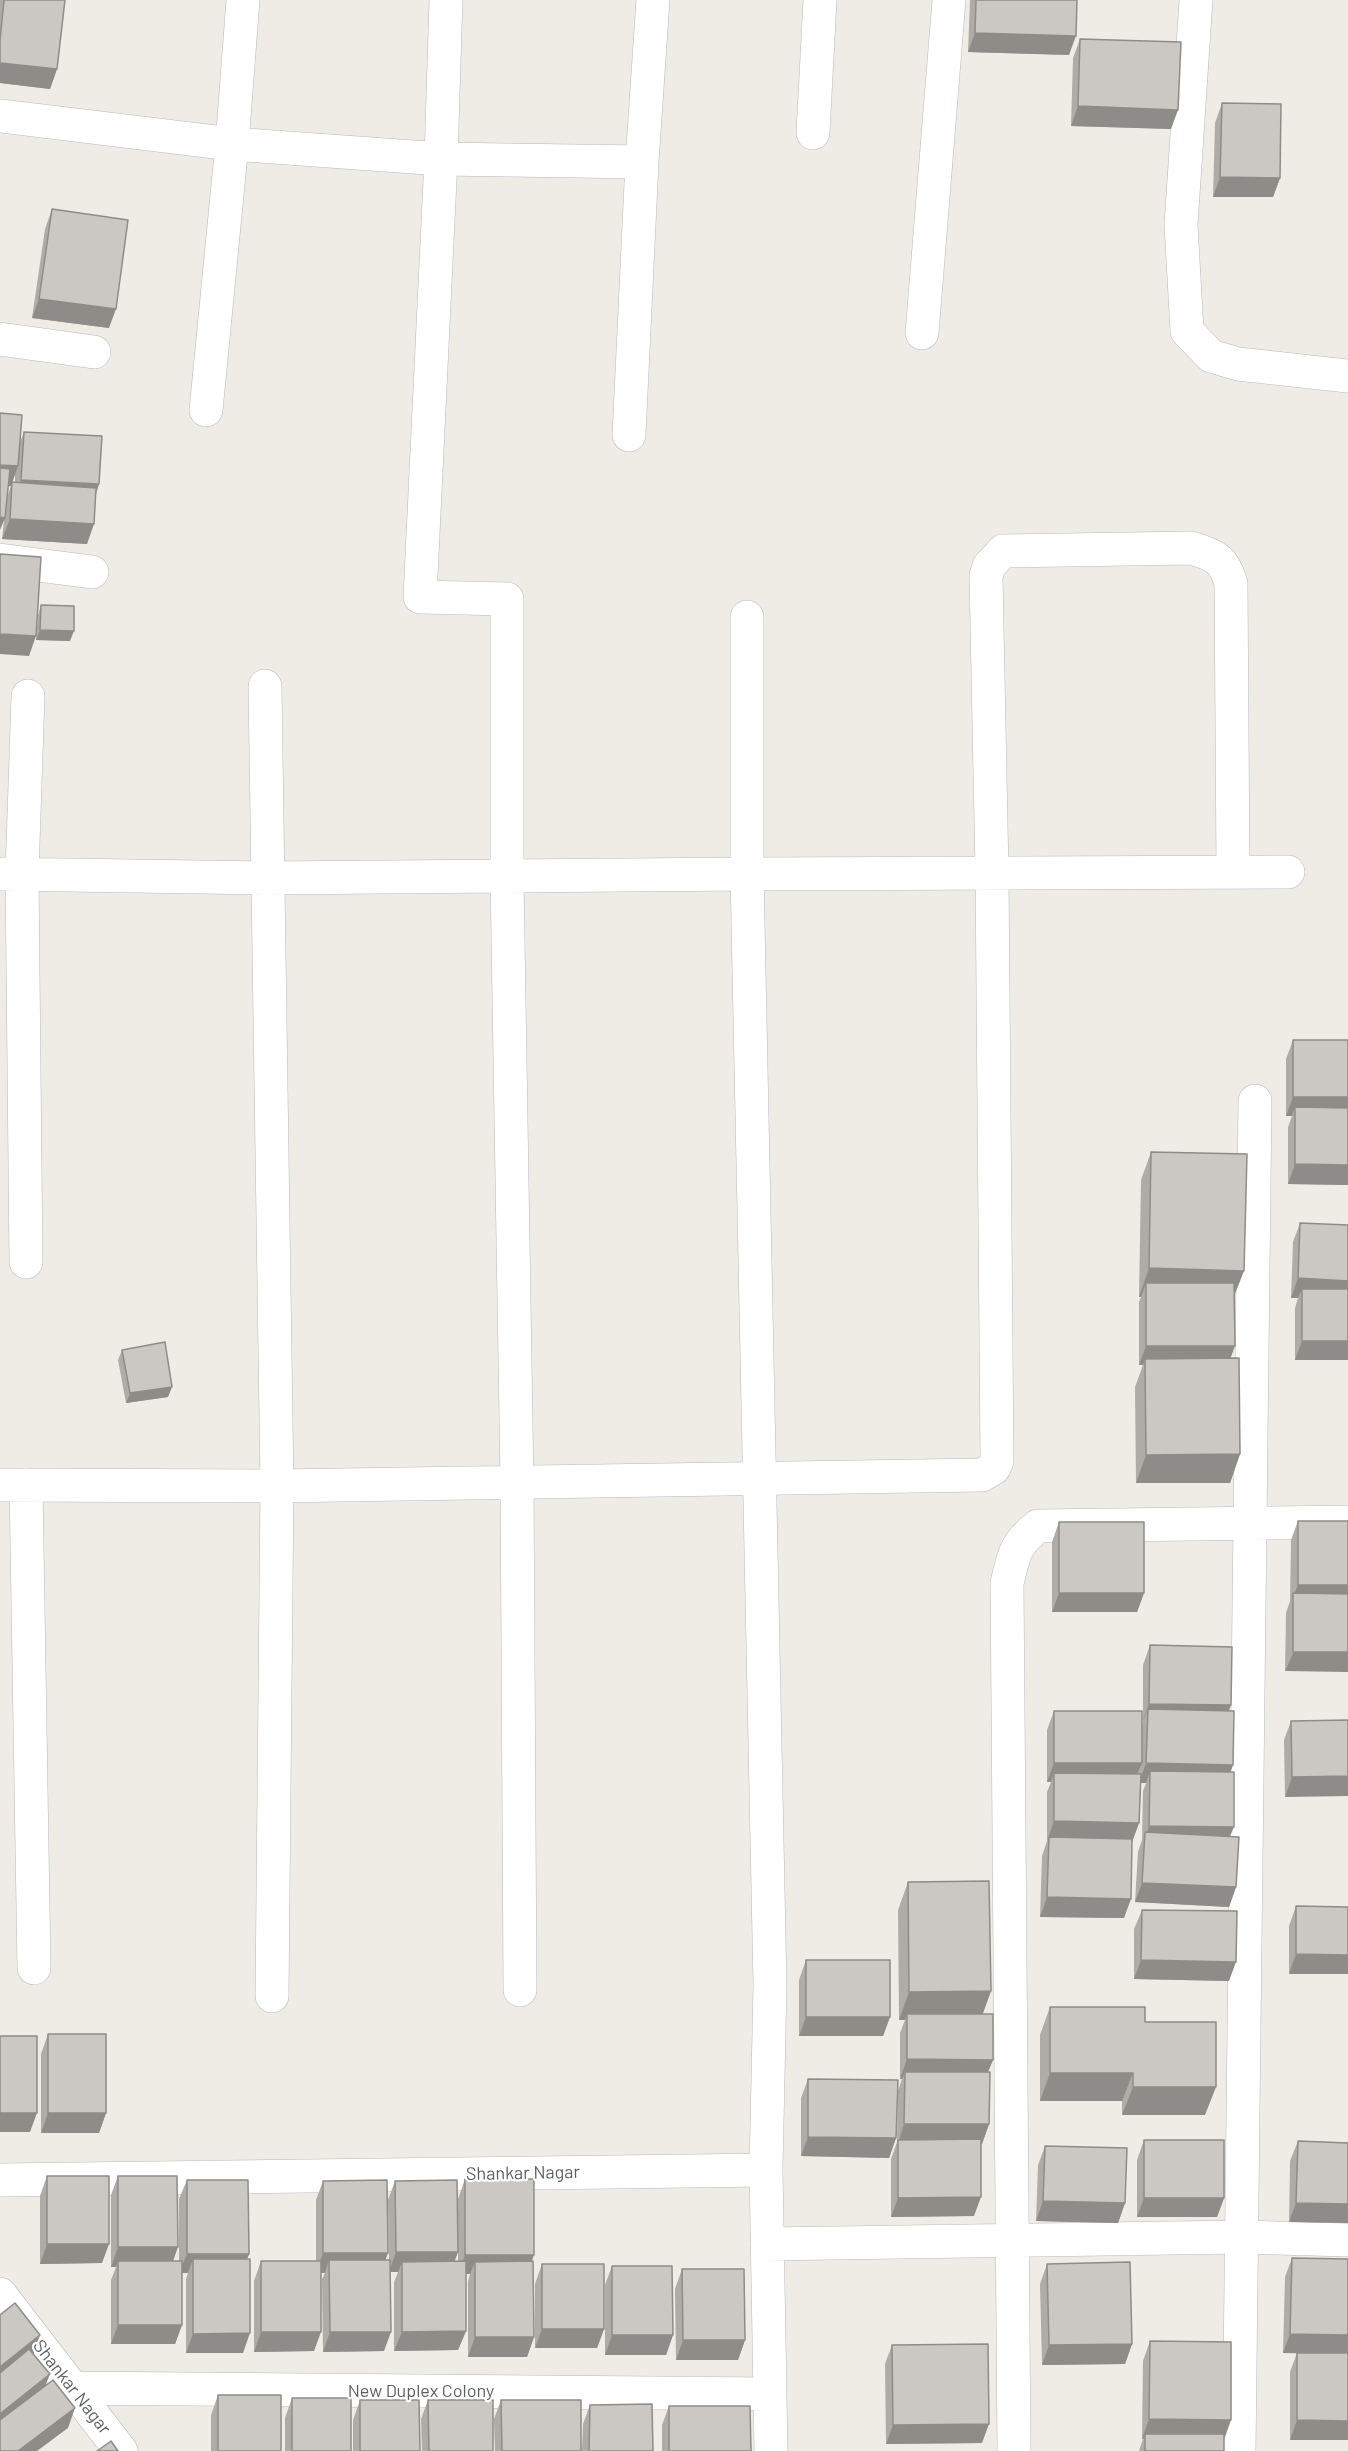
<!DOCTYPE html>
<html>
<head>
<meta charset="utf-8">
<style>
  body { margin:0 }
  canvas { display:block; background:#eeece4 }
</style>
</head>
<body>
<canvas width="1348" height="2451"></canvas>
<script>
const ctx = document.querySelector('canvas').getContext('2d');
ctx.lineJoin = 'round';
function strokePath(path, color, width, dash) {
  ctx.strokeStyle = color;
  ctx.lineWidth = width;
  ctx.lineCap = dash ? 'butt' : 'round';
  ctx.setLineDash(dash || []);
  ctx.stroke(path);
}
function paint(path, color) {
  ctx.fillStyle = color;
  ctx.fill(path, 'evenodd');
}
function write(font, color, halo, rows, align = 'center') {
  ctx.font = font + ' Barlow,sans-serif';
  ctx.lineWidth = 4.5;
  ctx.setLineDash([]);
  ctx.textBaseline = 'middle';
  ctx.strokeStyle = halo;
  ctx.fillStyle = color;
  for (const [text, x, y, turn = 0] of rows) {
    ctx.save();
    ctx.translate(x, y);
    ctx.rotate((+turn || 0) * Math.PI / 180);
    ctx.textAlign = isNaN(turn) ? turn : align;
    if (halo) ctx.strokeText(text, 0, 0);
    ctx.fillText(text, 0, 0);
    ctx.restore();
  }
}
const street = new Path2D(`
  M 446,0 L 441,159 L 420,597 L 507,599 L 507,877 L 517,1482 L 520,1990
  M 1196,0 L 1181,225 L 1187,331 L 1211,356 L 1238,364 L 1348,376
  M 0,116 L 232,144 L 441,159 L 642,162
  M 813,133 L 820,0
  M 922,333 L 949,0
  M 0,339 L 94,352
  M 206,410 L 232,144 L 243,0
  M 629,435 L 642,162 L 653,0
  M 0,560 L 92,572
  M 747,617 L 747,874 L 1288,872
  M 265,686 L 277,1486 L 272,1996
  M 0,874 L 267,878 L 747,874 L 770,1985 L 766,2170 L 771,2451
  M 26,1262 L 22,874 L 28,696
  M 0,1485 L 277,1486 L 982,1475 L 994,1468 L 997,1461 L 992,873 L 986,576 L 989,566 L 1003,551 L 1191,548 C 1215,555 1224,559 1231,583 L 1233,872
  M 26,1485 L 34,1968
  M 0,2180 L 766,2170
  M 767,2244 L 1241,2237 L 1348,2240
  M 0,2294 L 121,2451
  M 73,2388 L 770,2394
  M 1014,2451 L 1007,1583 C 1014,1555 1014,1545 1038,1526 L 1348,1522
  M 1239,2451 L 1255,1101`);
strokePath(street, '#b6b9bd', 34);
strokePath(street, '#fff', 33);
paint(new Path2D(`
  M 0,0 L 65,0 L 57,69 L 50,89 L 0,83 Z
  M 970,0 L 1077,0 L 1069,55 L 968,52 Z
  M 1080,39 L 1171,129 L 1071,126 L 1073,58 Z
  M 1222,103 L 1280,178 L 1273,197 L 1213,197 L 1215,123 Z
  M 52,209 L 109,328 L 32,318 L 45,229 Z
  M 0,413 L 20,442 L 24,432 L 99,484 L 96,495 L 87,544 L 2,539 L 4,520 ZM 15,474 L 15,483 L 12,482 L 7,498 L 8,486 L 11,486 Z
  M 41,605 L 70,641 L 36,640 L 38,615 Z
  M 1293,1040 L 1348,1040 L 1348,1185 L 1288,1184 L 1288,1127 L 1292,1116 L 1286,1116 L 1286,1059 Z
  M 1151,1152 L 1234,1296 L 1230,1359 L 1240,1454 L 1230,1483 L 1136,1483 L 1135,1387 L 1143,1365 L 1139,1365 L 1139,1302 L 1141,1297 L 1139,1297 L 1141,1180 Z
  M 1300,1223 L 1348,1360 L 1295,1360 L 1295,1308 L 1298,1298 L 1291,1298 L 1293,1242 Z
  M 122,1350 L 168,1397 L 126,1403 L 118,1360 Z
  M 1298,1521 L 1348,1521 L 1285,1671 L 1286,1613 L 1290,1601 L 1291,1540 Z
  M 1059,1522 L 1144,1593 L 1137,1612 L 1052,1612 L 1052,1542 Z
  M 1150,1645 L 1229,1711 L 1233,1765 L 1230,1772 L 1230,1837 L 1236,1887 L 1229,1907 L 1135,1902 L 1138,1852 L 1142,1840 L 1143,1791 L 1146,1783 L 1141,1783 L 1139,1823 L 1132,1842 L 1124,1918 L 1040,1917 L 1042,1856 L 1047,1841 L 1047,1792 L 1051,1782 L 1047,1782 L 1047,1730 L 1054,1711 L 1142,1726 L 1143,1723 L 1143,1665 Z
  M 1348,1720 L 1285,1797 L 1284,1740 L 1291,1721 Z
  M 908,1882 L 991,1991 L 982,2014 L 993,2060 L 988,2072 L 989,2124 L 982,2144 L 981,2144 L 974,2216 L 891,2217 L 891,2159 L 897,2142 L 898,2091 L 902,2079 L 900,2079 L 900,2033 L 905,2020 L 899,2020 L 898,1910 Z
  M 1296,1906 L 1348,1907 L 1289,1974 L 1289,1926 Z
  M 1142,1910 L 1229,1981 L 1134,1979 L 1134,1929 Z
  M 806,1960 L 890,2017 L 883,2036 L 799,2036 L 799,1980 Z
  M 1050,2007 L 1145,2022 L 1205,2115 L 1122,2115 L 1122,2101 L 1040,2101 L 1040,2035 Z
  M 48,2034 L 106,2113 L 99,2133 L 41,2133 L 41,2054 Z
  M 808,2079 L 896,2138 L 889,2158 L 801,2156 L 801,2098 Z
  M 1144,2140 L 1224,2198 L 1217,2217 L 1137,2217 L 1137,2160 Z
  M 1298,2141 L 1348,2143 L 1348,2223 L 1289,2222 L 1290,2161 Z
  M 1045,2146 L 1125,2203 L 1118,2223 L 1036,2221 L 1038,2165 Z
  M 47,2176 L 102,2263 L 40,2264 L 40,2196 Z
  M 118,2176 L 173,2261 L 179,2261 L 179,2199 L 187,2180 L 249,2254 L 247,2259 L 243,2353 L 186,2353 L 186,2279 L 188,2273 L 182,2273 L 182,2325 L 175,2344 L 111,2344 L 111,2280 L 116,2267 L 111,2267 L 111,2195 Z
  M 465,2179 L 531,2261 L 534,2337 L 527,2357 L 468,2357 L 468,2282 L 470,2274 L 466,2274 L 466,2331 L 458,2350 L 394,2351 L 394,2282 L 398,2272 L 390,2272 L 384,2351 L 323,2352 L 322,2279 L 325,2273 L 321,2273 L 314,2351 L 254,2352 L 254,2281 L 261,2261 L 316,2261 L 316,2200 L 323,2181 L 388,2253 L 385,2260 L 389,2260 L 388,2200 L 395,2181 L 458,2199 ZM 458,2252 L 458,2261 L 454,2261 Z
  M 1292,2258 L 1348,2440 L 1290,2440 L 1290,2372 L 1297,2353 L 1283,2353 L 1285,2277 Z
  M 542,2264 L 604,2329 L 597,2348 L 535,2348 L 535,2284 Z
  M 1047,2264 L 1132,2344 L 1125,2364 L 1042,2365 L 1040,2284 Z
  M 612,2266 L 673,2335 L 666,2355 L 605,2355 L 605,2285 Z
  M 682,2269 L 745,2340 L 738,2360 L 676,2360 L 675,2289 Z
  M 1150,2341 L 1224,2439 L 1224,2451 L 1139,2451 L 1143,2439 L 1142,2439 L 1143,2361 Z
  M 892,2345 L 982,2443 L 886,2444 L 885,2364 Z
  M 218,2395 L 281,2451 L 211,2451 L 211,2415 Z
  M 292,2398 L 351,2451 L 285,2451 L 285,2418 Z
  M 360,2400 L 420,2451 L 353,2451 L 353,2420 Z
  M 428,2400 L 493,2451 L 422,2451 L 421,2419 Z
  M 501,2400 L 581,2451 L 495,2451 L 494,2419 Z
  M 590,2405 L 653,2451 L 582,2451 L 583,2424 Z
  M 669,2406 L 751,2451 L 662,2451 L 662,2425 Z`), '#afaca8');
paint(new Path2D(`
  M 975,33 L 1076,36 L 1069,55 L 968,52 Z
  M 0,63 L 57,69 L 50,89 L 0,83 Z
  M 1078,106 L 1178,110 L 1171,129 L 1071,126 Z
  M 1220,177 L 1280,178 L 1273,197 L 1213,197 Z
  M 39,299 L 116,309 L 109,328 L 32,318 Z
  M 0,465 L 18,466 L 11,486 L 0,485 Z
  M 21,480 L 99,484 L 92,503 L 14,499 Z
  M 0,517 L 5,518 L 0,530 Z
  M 10,519 L 94,524 L 87,544 L 2,539 Z
  M 40,630 L 74,631 L 70,641 L 36,640 Z
  M 0,634 L 36,636 L 29,656 L 0,654 Z
  M 1293,1097 L 1348,1097 L 1348,1117 L 1295,1107 L 1292,1116 L 1286,1116 Z
  M 1295,1164 L 1348,1165 L 1348,1185 L 1288,1184 Z
  M 1149,1268 L 1244,1271 L 1233,1299 L 1146,1283 L 1141,1297 L 1139,1297 Z
  M 1298,1278 L 1348,1281 L 1348,1300 L 1302,1289 L 1298,1298 L 1291,1298 Z
  M 1302,1341 L 1348,1341 L 1348,1360 L 1295,1360 Z
  M 1146,1346 L 1235,1346 L 1228,1365 L 1145,1359 L 1143,1365 L 1139,1365 Z
  M 172,1387 L 168,1397 L 126,1403 L 130,1393 Z
  M 1240,1454 L 1230,1483 L 1136,1483 L 1146,1455 Z
  M 1298,1585 L 1348,1585 L 1348,1605 L 1293,1596 Z
  M 1059,1593 L 1144,1593 L 1137,1612 L 1052,1612 Z
  M 1293,1652 L 1348,1652 L 1348,1672 L 1285,1671 Z
  M 1149,1704 L 1231,1705 L 1224,1724 L 1148,1709 L 1142,1723 Z
  M 1054,1763 L 1142,1763 L 1134,1782 L 1054,1773 L 1051,1782 L 1047,1782 Z
  M 1146,1763 L 1233,1765 L 1226,1785 L 1150,1771 L 1146,1783 L 1139,1783 Z
  M 1348,1776 L 1348,1796 L 1285,1797 L 1292,1777 Z
  M 1054,1821 L 1139,1823 L 1132,1842 L 1049,1837 L 1047,1841 Z
  M 1149,1826 L 1234,1827 L 1226,1846 L 1145,1839 Z
  M 1142,1883 L 1236,1887 L 1229,1907 L 1135,1902 Z
  M 1047,1897 L 1131,1899 L 1124,1918 L 1040,1917 Z
  M 1296,1954 L 1348,1955 L 1348,1974 L 1289,1974 Z
  M 1141,1960 L 1236,1962 L 1229,1981 L 1134,1979 Z
  M 991,1991 L 981,2019 L 907,2014 L 905,2020 L 899,2020 L 909,1992 Z
  M 806,2017 L 890,2017 L 883,2036 L 799,2036 Z
  M 907,2059 L 993,2060 L 985,2079 L 905,2072 L 902,2079 L 900,2079 Z
  M 1050,2073 L 1133,2073 L 1122,2101 L 1040,2101 Z
  M 1133,2087 L 1216,2087 L 1205,2115 L 1122,2115 Z
  M 0,2113 L 37,2113 L 30,2132 L 0,2132 Z
  M 48,2113 L 106,2113 L 99,2133 L 41,2133 Z
  M 904,2124 L 989,2124 L 982,2144 L 898,2144 Z
  M 808,2137 L 896,2138 L 889,2158 L 801,2156 Z
  M 981,2197 L 974,2216 L 891,2217 L 898,2198 Z
  M 1144,2198 L 1224,2198 L 1217,2217 L 1137,2217 Z
  M 1043,2201 L 1125,2203 L 1118,2223 L 1036,2221 Z
  M 1296,2203 L 1348,2204 L 1348,2223 L 1289,2222 Z
  M 47,2244 L 109,2244 L 102,2263 L 40,2264 Z
  M 118,2247 L 178,2247 L 171,2267 L 118,2261 L 116,2267 L 111,2267 Z
  M 396,2252 L 458,2252 L 451,2271 L 402,2262 L 398,2272 L 389,2272 Z
  M 323,2253 L 388,2253 L 380,2273 L 329,2260 L 325,2273 L 316,2273 Z
  M 187,2254 L 249,2254 L 242,2273 L 193,2259 L 188,2273 L 179,2273 Z
  M 465,2255 L 534,2255 L 527,2274 L 475,2262 L 470,2274 L 458,2274 Z
  M 118,2325 L 182,2325 L 175,2344 L 111,2344 Z
  M 542,2329 L 604,2329 L 597,2348 L 535,2348 Z
  M 466,2331 L 458,2350 L 394,2351 L 402,2332 Z
  M 261,2332 L 321,2332 L 314,2351 L 254,2352 Z
  M 330,2332 L 391,2332 L 384,2351 L 323,2352 Z
  M 250,2333 L 243,2353 L 186,2353 L 193,2334 Z
  M 1290,2334 L 1348,2335 L 1348,2354 L 1283,2353 Z
  M 40,2335 L 33,2355 L 0,2381 L 0,2367 Z
  M 612,2335 L 673,2335 L 666,2355 L 605,2355 Z
  M 475,2337 L 534,2337 L 527,2357 L 468,2357 Z
  M 683,2340 L 745,2340 L 738,2360 L 676,2360 Z
  M 1132,2344 L 1125,2364 L 1042,2365 L 1049,2345 Z
  M 50,2374 L 42,2394 L 0,2427 L 0,2414 Z
  M 75,2408 L 68,2428 L 37,2451 L 18,2451 Z
  M 1149,2419 L 1231,2420 L 1224,2440 L 1145,2434 L 1143,2439 L 1142,2439 Z
  M 1297,2420 L 1348,2421 L 1348,2440 L 1290,2440 Z
  M 989,2424 L 982,2443 L 886,2444 L 893,2425 Z`), '#8e8c88');
const building = new Path2D(`
  M 4,0 L 65,0 L 57,69 L 0,63 L 0,40 Z
  M 976,0 L 1077,0 L 1076,36 L 975,33 Z
  M 1080,39 L 1181,42 L 1178,110 L 1078,106 Z
  M 1222,103 L 1281,104 L 1280,178 L 1220,177 Z
  M 52,209 L 128,220 L 116,309 L 39,299 Z
  M 0,413 L 22,415 L 18,466 L 0,465 Z
  M 24,432 L 102,436 L 99,484 L 21,480 Z
  M 0,468 L 10,469 L 5,518 L 0,517 Z
  M 12,482 L 96,488 L 94,524 L 10,519 Z
  M 0,554 L 41,557 L 36,636 L 0,634 Z
  M 41,605 L 74,606 L 74,631 L 40,630 Z
  M 1293,1040 L 1348,1040 L 1348,1097 L 1293,1097 Z
  M 1295,1107 L 1348,1108 L 1348,1165 L 1295,1164 Z
  M 1151,1152 L 1247,1154 L 1244,1271 L 1149,1268 Z
  M 1300,1223 L 1348,1225 L 1348,1281 L 1298,1278 Z
  M 1146,1283 L 1234,1283 L 1235,1346 L 1146,1346 Z
  M 1302,1289 L 1348,1289 L 1348,1341 L 1302,1341 Z
  M 165,1342 L 172,1387 L 130,1393 L 122,1350 Z
  M 1239,1358 L 1240,1454 L 1146,1455 L 1145,1359 Z
  M 1298,1521 L 1348,1521 L 1348,1585 L 1298,1585 Z
  M 1059,1522 L 1144,1522 L 1144,1593 L 1059,1593 Z
  M 1293,1593 L 1348,1594 L 1348,1652 L 1293,1652 Z
  M 1150,1645 L 1232,1647 L 1231,1705 L 1149,1704 Z
  M 1148,1709 L 1234,1711 L 1233,1765 L 1146,1763 Z
  M 1054,1711 L 1142,1711 L 1142,1763 L 1054,1763 Z
  M 1348,1720 L 1348,1776 L 1292,1777 L 1291,1721 Z
  M 1150,1771 L 1234,1772 L 1234,1827 L 1149,1826 Z
  M 1054,1773 L 1141,1774 L 1139,1823 L 1054,1821 Z
  M 1145,1832 L 1239,1837 L 1236,1887 L 1142,1883 Z
  M 1049,1837 L 1132,1839 L 1131,1899 L 1047,1897 Z
  M 989,1881 L 991,1991 L 909,1992 L 908,1882 Z
  M 1296,1906 L 1348,1907 L 1348,1955 L 1296,1954 Z
  M 1142,1910 L 1237,1911 L 1236,1962 L 1141,1960 Z
  M 806,1960 L 890,1960 L 890,2017 L 806,2017 Z
  M 1050,2007 L 1145,2007 L 1145,2022 L 1216,2022 L 1216,2087 L 1133,2087 L 1133,2073 L 1050,2073 Z
  M 907,2014 L 993,2014 L 993,2060 L 907,2059 Z
  M 48,2034 L 106,2034 L 106,2113 L 48,2113 Z
  M 0,2036 L 37,2036 L 37,2113 L 0,2113 Z
  M 905,2072 L 990,2072 L 989,2124 L 904,2124 Z
  M 808,2079 L 898,2080 L 896,2138 L 808,2137 Z
  M 981,2139 L 981,2197 L 898,2198 L 898,2140 Z
  M 1144,2140 L 1224,2140 L 1224,2198 L 1144,2198 Z
  M 1298,2141 L 1348,2143 L 1348,2204 L 1296,2203 Z
  M 1045,2146 L 1127,2148 L 1125,2203 L 1043,2201 Z
  M 47,2176 L 109,2176 L 109,2244 L 47,2244 Z
  M 118,2176 L 177,2176 L 178,2247 L 118,2247 Z
  M 465,2179 L 534,2179 L 534,2255 L 465,2255 Z
  M 187,2180 L 248,2180 L 249,2254 L 187,2254 Z
  M 387,2180 L 388,2253 L 323,2253 L 323,2181 Z
  M 457,2180 L 458,2252 L 396,2252 L 395,2181 Z
  M 1292,2258 L 1348,2259 L 1348,2335 L 1290,2334 Z
  M 193,2259 L 250,2259 L 250,2333 L 193,2334 Z
  M 329,2260 L 390,2260 L 391,2332 L 330,2332 Z
  M 118,2261 L 182,2261 L 182,2325 L 118,2325 Z
  M 261,2261 L 321,2261 L 321,2332 L 261,2332 Z
  M 466,2261 L 466,2331 L 402,2332 L 402,2262 Z
  M 533,2261 L 534,2337 L 475,2337 L 475,2262 Z
  M 1130,2262 L 1132,2344 L 1049,2345 L 1047,2264 Z
  M 542,2264 L 604,2264 L 604,2329 L 542,2329 Z
  M 612,2266 L 672,2266 L 673,2335 L 612,2335 Z
  M 682,2269 L 744,2269 L 745,2340 L 683,2340 Z
  M 15,2303 L 40,2335 L 0,2367 L 0,2315 Z
  M 1150,2341 L 1231,2342 L 1231,2420 L 1149,2419 Z
  M 988,2344 L 989,2424 L 893,2425 L 892,2345 Z
  M 29,2349 L 50,2374 L 0,2414 L 0,2373 Z
  M 1297,2353 L 1348,2353 L 1348,2421 L 1297,2420 Z
  M 53,2380 L 75,2408 L 18,2451 L 0,2451 L 0,2420 Z
  M 218,2395 L 281,2395 L 281,2451 L 218,2451 Z
  M 292,2398 L 351,2398 L 351,2451 L 292,2451 Z
  M 360,2400 L 419,2400 L 420,2451 L 360,2451 Z
  M 428,2400 L 493,2400 L 493,2451 L 429,2451 Z
  M 501,2400 L 581,2400 L 581,2451 L 502,2451 Z
  M 652,2404 L 653,2451 L 589,2451 L 590,2405 Z
  M 669,2406 L 750,2406 L 751,2451 L 669,2451 Z
  M 1145,2434 L 1224,2434 L 1224,2451 L 1145,2451 Z
  M 111,2441 L 118,2451 L 97,2451 Z`);
paint(building, '#cbc8c3');
strokePath(building, '#8e8c88', 1.5);
write('18px', '#5c5f64', '#fff', [
  ["Shankar Nagar",523,2173,-1],
  ["Shankar Nagar",72,2387,52],
  ["New Duplex Colony",421,2391]
]);
</script>
</body>
</html>
